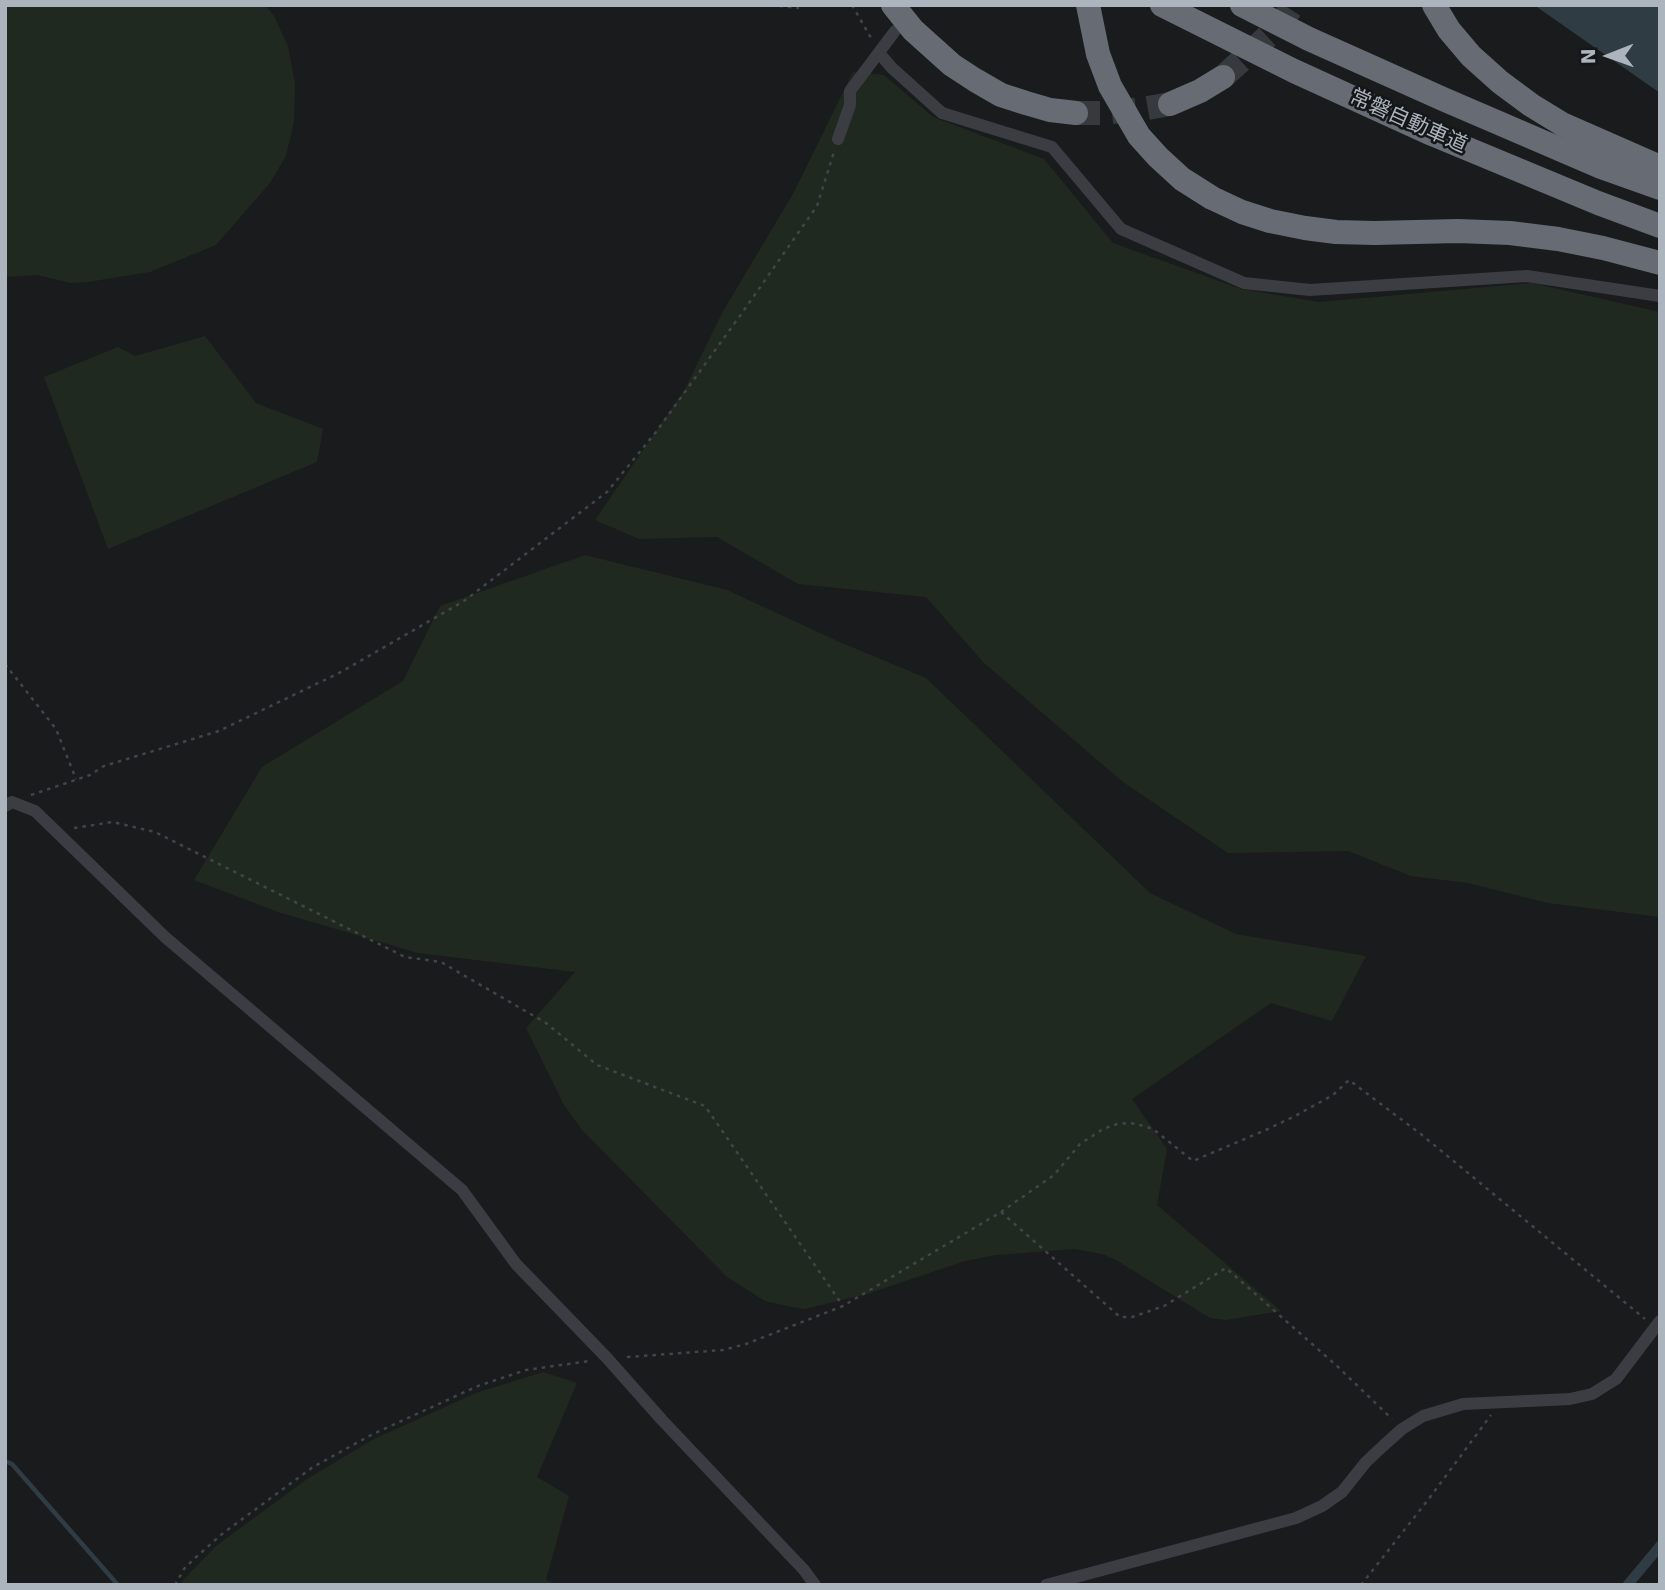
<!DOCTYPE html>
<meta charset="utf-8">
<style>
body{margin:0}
#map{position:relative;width:1665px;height:1590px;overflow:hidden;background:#1a1b1d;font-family:"DejaVu Sans",sans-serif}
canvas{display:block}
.frame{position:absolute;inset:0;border:7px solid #acb4bd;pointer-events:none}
.north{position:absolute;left:1574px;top:21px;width:70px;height:70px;-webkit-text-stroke:5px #151618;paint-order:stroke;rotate:269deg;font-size:19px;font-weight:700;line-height:28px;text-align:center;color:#acb4bd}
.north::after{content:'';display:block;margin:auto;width:24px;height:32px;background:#acb4bd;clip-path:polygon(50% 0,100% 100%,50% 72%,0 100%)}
</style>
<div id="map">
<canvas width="1665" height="1590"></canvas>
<div class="frame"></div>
<div class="north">N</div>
</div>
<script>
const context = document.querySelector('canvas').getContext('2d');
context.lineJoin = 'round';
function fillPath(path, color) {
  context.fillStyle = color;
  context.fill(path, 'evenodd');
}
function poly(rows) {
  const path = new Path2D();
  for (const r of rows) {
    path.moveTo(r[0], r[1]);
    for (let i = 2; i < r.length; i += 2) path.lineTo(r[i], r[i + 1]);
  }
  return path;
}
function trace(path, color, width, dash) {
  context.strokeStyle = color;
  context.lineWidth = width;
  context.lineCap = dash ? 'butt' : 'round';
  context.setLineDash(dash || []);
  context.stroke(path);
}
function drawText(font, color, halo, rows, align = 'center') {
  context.font = font + ' "DejaVu Sans","Noto Sans JP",sans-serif';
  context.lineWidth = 5;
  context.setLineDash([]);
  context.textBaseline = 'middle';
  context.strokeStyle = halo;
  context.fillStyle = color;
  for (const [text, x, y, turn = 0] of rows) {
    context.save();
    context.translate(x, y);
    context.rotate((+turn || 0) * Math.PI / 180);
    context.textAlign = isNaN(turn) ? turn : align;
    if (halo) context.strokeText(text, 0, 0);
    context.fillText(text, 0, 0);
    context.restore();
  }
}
const green = poly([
 [5,5,265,5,274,16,288,46,295,84,294,122,286,156,270,183,216,245,150,272,88,282,70,283,38,275,5,277],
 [853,72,884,75,933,117,1044,159,1113,243,1241,289,1319,302,1532,283,1660,312,1660,917,1548,903,1468,883,1411,876,1348,851,1228,853,1123,782,983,662,926,597,798,584,717,537,639,539,595,520,685,389,722,313,794,192],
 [205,336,256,403,323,429,317,462,108,549,44,377,118,347,135,356],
 [585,555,727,590,835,640,926,678,1150,893,1236,934,1366,956,1332,1021,1271,1003,1132,1099,1167,1149,1157,1205,1281,1311,1226,1320,1210,1318,1116,1260,1102,1254,1075,1249,996,1255,965,1261,867,1294,805,1309,792,1307,765,1301,727,1277,583,1131,564,1105,526,1028,575,972,418,953,278,912,194,880,262,767,403,681,440,606],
 [543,1372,577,1383,537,1477,569,1496,546,1580,556,1585,180,1585,183,1580,216,1546,307,1479,374,1439,476,1393]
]);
const water = poly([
 [1534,5,1660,5,1660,93],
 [1660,1538,1660,1554,1634,1585,1621,1585]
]);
const stream = poly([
 [5,1461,12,1464,118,1585]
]);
const motorwayTunnel = poly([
 [1223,77,1280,25,1293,5],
 [1076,113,1102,113,1142,109,1170,104]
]);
const path = poly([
 [771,5,799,8],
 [852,5,871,38],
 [5,664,56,729,76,779],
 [31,795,90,775,104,766,219,731,341,672,464,601,607,492,656,432,742,313,817,206,834,152],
 [74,828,113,822,155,832,405,957,441,962,546,1023,597,1065,705,1106,843,1306],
 [1001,1212,1120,1317,1132,1317,1164,1306,1226,1268,1337,1366,1392,1419],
 [627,1357,723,1350,746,1344,843,1306,1001,1212,1054,1175,1080,1144,1103,1129,1117,1124,1128,1123,1137,1124,1153,1129,1193,1161,1268,1129,1295,1116,1333,1095,1349,1080,1422,1135,1645,1319],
 [175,1585,184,1569,194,1559,222,1534,313,1467,373,1434,478,1386,526,1370,589,1361],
 [1361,1585,1428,1500,1491,1415]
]);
const minor = poly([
 [879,53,892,68,942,113,1052,147,1121,229,1244,283,1310,290,1527,276,1660,296],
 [838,139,850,105,850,91,895,31],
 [5,806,12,802,35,811,165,937,462,1190,516,1264,607,1358,662,1420,804,1570,815,1585],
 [1046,1585,1296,1518,1322,1506,1342,1492,1366,1462,1383,1446,1402,1429,1423,1416,1463,1404,1570,1399,1592,1394,1616,1379,1660,1321]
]);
const motorway = poly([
 [893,5,913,30,952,65,975,80,1001,95,1026,103,1050,110,1076,113],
 [1088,5,1098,54,1110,86,1139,136,1158,157,1182,179,1212,198,1242,212,1270,221,1305,228,1336,232,1375,233,1458,231,1510,233,1558,239,1603,248,1660,263],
 [1162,5,1294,71,1432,134,1598,203,1660,226],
 [1242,5,1309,39,1443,99,1601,167,1660,188],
 [1434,5,1449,30,1471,56,1500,82,1531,105,1562,124,1660,167],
 [1170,104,1200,91,1223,77]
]);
const streetNames = [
 ["常磐自動車道",1408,122,24]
];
fillPath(green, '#202920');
fillPath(water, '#2f3c43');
trace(stream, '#2f3c43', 4.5);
trace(motorwayTunnel, '#373a3d', 24, [24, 12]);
trace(path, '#414449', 2.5, [3.5, 5]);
trace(minor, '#3b3d42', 12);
trace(motorway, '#676c74', 24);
drawText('21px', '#acb4bd', '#151618', streetNames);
</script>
